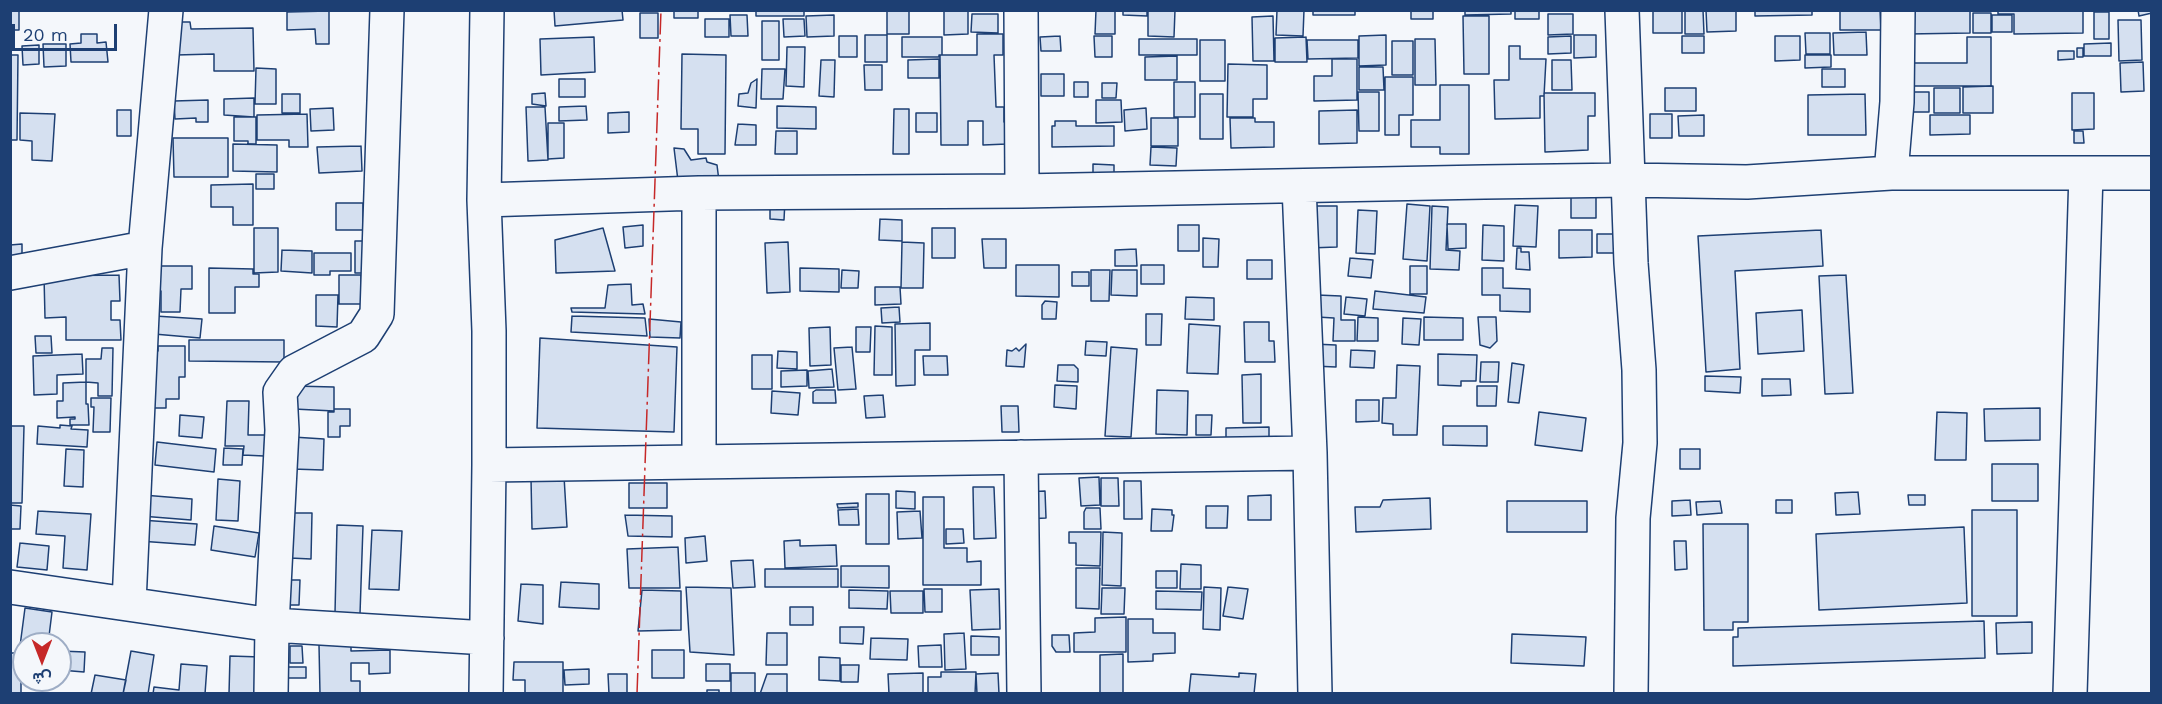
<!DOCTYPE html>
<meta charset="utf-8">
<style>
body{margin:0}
#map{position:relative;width:2162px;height:704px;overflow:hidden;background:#f4f7fb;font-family:"Work Sans",Vazirmatn,sans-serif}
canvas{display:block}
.frame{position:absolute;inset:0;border:12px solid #1d3f73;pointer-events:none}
.north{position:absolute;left:12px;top:632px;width:60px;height:60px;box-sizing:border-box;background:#f4f7fb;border:2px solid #9eadc5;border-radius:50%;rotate:180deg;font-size:16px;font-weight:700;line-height:24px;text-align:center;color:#1d3f73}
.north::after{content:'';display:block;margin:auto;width:21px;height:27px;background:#c62828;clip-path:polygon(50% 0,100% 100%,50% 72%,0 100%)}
.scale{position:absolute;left:12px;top:24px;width:105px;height:27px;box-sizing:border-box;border:3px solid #1d3f73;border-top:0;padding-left:8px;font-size:18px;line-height:21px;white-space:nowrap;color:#1d3f73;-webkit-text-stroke:4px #f4f7fb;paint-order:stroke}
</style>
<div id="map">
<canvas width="2162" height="704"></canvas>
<div class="frame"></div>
<div class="north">ش</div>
<div class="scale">20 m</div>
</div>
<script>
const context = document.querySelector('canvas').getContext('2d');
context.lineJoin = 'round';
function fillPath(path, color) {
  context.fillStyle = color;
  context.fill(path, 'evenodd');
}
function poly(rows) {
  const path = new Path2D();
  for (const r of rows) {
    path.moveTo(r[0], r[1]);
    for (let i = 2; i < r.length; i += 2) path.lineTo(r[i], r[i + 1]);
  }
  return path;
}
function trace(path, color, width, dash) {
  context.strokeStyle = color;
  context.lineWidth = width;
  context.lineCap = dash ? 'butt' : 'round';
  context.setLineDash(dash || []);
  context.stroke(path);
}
const building = poly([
 [10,10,19,10,19,30,10,30,10,10],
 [554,10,622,10,623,20,555,26,554,10],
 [674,10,698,10,698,18,674,18,674,10],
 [756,10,804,10,804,16,756,16,756,10],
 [887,10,909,10,909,34,887,34,887,10],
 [944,10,968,10,968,34,944,35,944,10],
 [1096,10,1115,10,1115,34,1095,34,1096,10],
 [1123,10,1147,10,1147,16,1123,15,1123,10],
 [1148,10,1175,10,1174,37,1148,36,1148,10],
 [1277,10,1304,10,1303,36,1276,35,1277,10],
 [1313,10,1355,10,1355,15,1313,15,1313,10],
 [1411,10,1433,10,1433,19,1411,19,1411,10],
 [1465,10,1511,10,1511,14,1465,15,1465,10],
 [1515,10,1539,10,1539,19,1515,19,1515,10],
 [1653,10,1682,10,1682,33,1653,33,1653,10],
 [1685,10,1703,10,1704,34,1685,34,1685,10],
 [1706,10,1736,10,1736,31,1707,32,1706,10],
 [1755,10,1812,10,1812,15,1755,16,1755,10],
 [1840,10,1880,10,1881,30,1840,30,1840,10],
 [1907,10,1970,10,1970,33,1908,34,1907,10],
 [1998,10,2083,10,2083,33,2014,34,2014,14,1998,14,1998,10],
 [2138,10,2152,10,2152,13,2139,16,2138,10],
 [329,11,329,44,316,44,315,29,287,30,287,12,329,11],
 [2094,12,2109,12,2109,39,2094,39,2094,12],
 [640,13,658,13,658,38,640,38,640,13],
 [1973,13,1991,13,1991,33,1973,33,1973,13],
 [972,14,998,14,998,33,971,32,972,14],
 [1548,14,1573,14,1573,34,1548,35,1548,14],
 [730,15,747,15,748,36,731,36,730,15],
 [834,15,834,36,807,37,806,16,834,15],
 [1992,15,2012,15,2012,32,1992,32,1992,15],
 [1273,16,1274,61,1253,61,1252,17,1273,16],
 [1463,16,1489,16,1489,74,1464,74,1463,16],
 [705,19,729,19,729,37,705,37,705,19],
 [783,19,804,19,805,36,784,37,783,19],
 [2118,20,2141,20,2142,60,2119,61,2118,20],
 [762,21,779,21,779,60,762,60,762,21],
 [175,22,190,22,191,29,253,28,254,71,214,71,214,54,176,55,175,22],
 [1866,32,1867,55,1834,55,1833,33,1866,32],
 [1805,33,1830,33,1830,54,1806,54,1805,33],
 [81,34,97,34,97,43,106,42,108,62,71,62,70,44,81,43,81,34],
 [977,34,1003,34,1003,55,994,55,996,107,1004,107,1004,122,1007,122,1007,144,983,145,983,121,968,121,968,145,941,145,940,55,977,55,977,34],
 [865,35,887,35,887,62,865,62,865,35],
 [1386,35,1386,65,1359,66,1359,36,1386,35],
 [1574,35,1596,35,1596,57,1574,58,1574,35],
 [839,36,857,36,857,57,839,57,839,36],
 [1060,36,1061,51,1041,51,1040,37,1060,36],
 [1094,36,1112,36,1112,57,1095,57,1094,36],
 [1571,36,1571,53,1548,54,1548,37,1571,36],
 [1682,36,1704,36,1704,53,1682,53,1682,36],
 [1775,36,1800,36,1800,60,1775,61,1775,36],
 [594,37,595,72,541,75,540,39,594,37],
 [902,37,942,37,942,55,939,55,939,57,902,57,902,37],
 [1306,37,1307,62,1275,62,1275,38,1306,37],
 [1967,37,1991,37,1991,86,1905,86,1905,63,1967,63,1967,37],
 [1139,39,1197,39,1197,55,1139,55,1139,39],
 [1415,39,1435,39,1436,85,1415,85,1415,39],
 [1200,40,1225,40,1225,81,1200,81,1200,40],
 [1307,40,1358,40,1358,58,1308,59,1307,40],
 [1392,41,1413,41,1413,75,1392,75,1392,41],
 [2111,43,2111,56,2084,56,2084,44,2111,43],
 [43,44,66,44,66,66,44,67,43,44],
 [39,45,39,64,23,65,22,46,39,45],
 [1509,46,1520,46,1520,59,1546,59,1544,96,1540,96,1540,118,1495,119,1494,80,1509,80,1509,46],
 [787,47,805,47,804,87,786,86,787,47],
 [2077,48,2083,48,2083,57,2077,57,2077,48],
 [2058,51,2074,51,2074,59,2058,60,2058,51],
 [682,54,726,55,725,154,698,154,698,129,681,129,682,54],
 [10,55,18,55,17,140,10,140,10,55],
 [1805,55,1831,55,1831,67,1805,68,1805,55],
 [1177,56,1177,80,1145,80,1145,57,1177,56],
 [939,59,939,78,908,78,908,60,939,59],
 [1332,59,1357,59,1357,100,1314,101,1314,76,1332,76,1332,59],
 [821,60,835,60,834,97,819,96,821,60],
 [1552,60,1571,60,1572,90,1552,90,1552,60],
 [2143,62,2144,91,2121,92,2120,63,2143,62],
 [1228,64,1267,65,1267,99,1253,99,1253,117,1227,117,1228,64],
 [864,65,882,65,882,90,865,90,864,65],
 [1359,67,1383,67,1384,90,1359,90,1359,67],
 [256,68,276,69,276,104,255,104,256,68],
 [762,69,785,69,783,99,761,99,762,69],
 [1822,69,1845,69,1845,87,1822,87,1822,69],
 [1041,74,1064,74,1064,96,1041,96,1041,74],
 [1385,77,1413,77,1413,115,1399,115,1399,135,1385,135,1385,77],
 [559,79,585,79,585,97,559,97,559,79],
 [757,79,756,108,738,106,739,94,748,93,751,83,757,79],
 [1074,82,1088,82,1088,97,1074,97,1074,82],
 [1174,82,1195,82,1195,117,1174,117,1174,82],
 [1102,83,1117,83,1116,98,1102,98,1102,83],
 [1440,85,1469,85,1469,154,1440,154,1440,147,1411,147,1411,120,1440,120,1440,85],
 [1993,86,1993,113,1963,113,1963,87,1993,86],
 [1665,88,1696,88,1696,111,1665,111,1665,88],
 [1934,88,1960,88,1960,113,1934,113,1934,88],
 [1358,92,1379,92,1379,131,1359,131,1358,92],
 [1908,92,1929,92,1929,112,1908,112,1908,92],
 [545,93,546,106,532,104,532,94,545,93],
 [1544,93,1595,93,1595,116,1588,116,1588,150,1545,152,1544,93],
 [2072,93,2094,93,2094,129,2072,130,2072,93],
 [282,94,300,94,300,113,282,113,282,94],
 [1200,94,1223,94,1223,139,1200,139,1200,94],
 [1865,94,1866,135,1808,135,1808,95,1865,94],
 [254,98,254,117,224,115,224,99,254,98],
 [208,100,208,122,196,122,196,118,175,119,174,101,208,100],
 [1096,100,1121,100,1122,122,1096,123,1096,100],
 [586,106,587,120,559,121,559,107,586,106],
 [777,106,816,107,816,129,777,128,777,106],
 [526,107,545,107,548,160,528,161,526,107],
 [333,108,334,130,311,131,310,109,333,108],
 [1146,108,1147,129,1125,131,1124,110,1146,108],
 [894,109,909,109,909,154,893,154,894,109],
 [117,110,131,110,131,136,117,136,117,110],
 [1357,110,1357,143,1319,144,1319,111,1357,110],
 [629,112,629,132,608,133,608,113,629,112],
 [20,113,55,114,52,161,32,160,32,141,20,140,20,113],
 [916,113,937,113,937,132,916,132,916,113],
 [307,114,308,147,289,147,289,140,257,140,257,115,307,114],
 [1650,114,1672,114,1672,138,1650,138,1650,114],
 [1704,115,1704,136,1679,136,1678,116,1704,115],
 [1930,115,1970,115,1970,134,1930,135,1930,115],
 [234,117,256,117,256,144,248,144,248,141,234,141,234,117],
 [1151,118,1178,118,1178,146,1151,146,1151,118],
 [1230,118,1255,118,1255,122,1274,122,1274,147,1231,148,1230,118],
 [1055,121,1076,121,1076,126,1114,126,1114,146,1052,147,1052,126,1055,126,1055,121],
 [548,123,564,123,564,158,548,159,548,123],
 [738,124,756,125,756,145,735,145,738,124],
 [776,131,797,131,797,154,775,154,776,131],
 [2074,131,2083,131,2084,143,2074,143,2074,131],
 [173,138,228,138,228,177,174,177,173,138],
 [233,144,277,145,277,172,233,171,233,144],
 [361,146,362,171,319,173,317,147,361,146],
 [1151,147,1177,148,1176,166,1150,165,1151,147],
 [674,148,684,149,691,160,706,158,707,162,717,165,719,181,678,181,674,148],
 [1093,164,1114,165,1114,178,1093,178,1093,164],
 [256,174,274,174,274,189,256,189,256,174],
 [253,184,253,225,233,225,233,207,211,207,211,185,253,184],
 [1596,195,1596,218,1571,218,1571,196,1596,195],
 [770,200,785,200,784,220,770,219,770,200],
 [336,203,363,203,363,230,336,230,336,203],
 [1407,204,1430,206,1427,261,1403,259,1407,204],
 [1515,205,1538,206,1536,247,1513,246,1515,205],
 [1309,206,1337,206,1337,247,1309,248,1309,206],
 [1432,206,1448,207,1446,250,1460,251,1459,270,1430,269,1432,206],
 [1358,210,1377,211,1375,254,1356,253,1358,210],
 [880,219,902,220,902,241,879,240,880,219],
 [1447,224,1466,224,1466,248,1448,249,1447,224],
 [643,225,643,246,625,248,623,227,643,225],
 [1178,225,1199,225,1199,251,1178,251,1178,225],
 [1483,225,1504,226,1504,261,1482,260,1483,225],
 [254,228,278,228,278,272,254,273,254,228],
 [603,228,615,271,556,273,555,240,603,228],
 [932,228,955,228,955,258,932,258,932,228],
 [1559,230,1592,230,1592,257,1559,258,1559,230],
 [1821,230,1823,266,1735,271,1740,369,1706,372,1698,236,1821,230],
 [1597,234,1614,234,1615,253,1597,253,1597,234],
 [1203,238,1219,239,1218,267,1203,267,1203,238],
 [982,239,1006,239,1006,268,984,268,982,239],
 [355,241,372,241,372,273,355,273,355,241],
 [788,242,790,292,767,293,765,243,788,242],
 [902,242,924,243,923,288,901,288,902,242],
 [22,244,22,257,10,257,10,245,22,244],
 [1517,248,1521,248,1521,252,1529,252,1530,270,1516,269,1517,248],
 [1136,249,1137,266,1115,266,1115,250,1136,249],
 [282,250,312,251,312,273,281,271,282,250],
 [314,253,351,253,351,271,330,271,330,275,314,275,314,253],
 [1350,258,1373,260,1371,278,1348,276,1350,258],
 [1247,260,1272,260,1272,279,1247,279,1247,260],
 [1016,265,1059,265,1059,297,1016,296,1016,265],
 [1141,265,1164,265,1164,284,1141,284,1141,265],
 [157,266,192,266,192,289,181,289,180,312,161,312,161,291,156,291,157,266],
 [1410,266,1427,266,1427,294,1410,294,1410,266],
 [209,268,253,269,253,274,259,274,259,287,235,287,235,313,209,313,209,268],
 [800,268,839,269,839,292,800,291,800,268],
 [1482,268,1503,268,1503,288,1530,289,1530,312,1500,311,1500,295,1482,295,1482,268],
 [842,270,859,271,858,288,841,288,842,270],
 [1091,270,1110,270,1109,301,1091,301,1091,270],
 [1112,270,1137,270,1137,296,1111,295,1112,270],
 [1072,272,1089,272,1089,286,1072,286,1072,272],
 [119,275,120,301,111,301,111,320,120,320,121,340,66,340,66,317,45,318,44,276,119,275],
 [339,275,361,275,361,304,339,304,339,275],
 [1846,275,1853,393,1825,394,1819,276,1846,275],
 [631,284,632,305,643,304,645,314,572,312,571,308,605,308,608,285,631,284],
 [875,287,900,287,901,304,875,305,875,287],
 [1375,291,1426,297,1424,313,1373,309,1375,291],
 [316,295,338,295,337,327,316,326,316,295],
 [1317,295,1341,296,1341,320,1355,320,1355,341,1333,341,1334,318,1317,317,1317,295],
 [1186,297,1214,298,1214,320,1185,319,1186,297],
 [1346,297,1367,299,1365,316,1344,314,1346,297],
 [1045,301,1057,302,1056,319,1042,319,1042,305,1045,301],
 [899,307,900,322,882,323,881,308,899,307],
 [1802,310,1804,351,1758,354,1756,313,1802,310],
 [1146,314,1162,314,1161,345,1146,345,1146,314],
 [155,316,202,319,200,338,154,334,155,316],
 [572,316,645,318,647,336,571,332,572,316],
 [1358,317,1378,318,1378,341,1357,341,1358,317],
 [1424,317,1463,318,1463,340,1424,340,1424,317],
 [1478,317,1496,317,1497,341,1490,348,1480,345,1478,317],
 [1403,318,1421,319,1419,345,1402,344,1403,318],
 [649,319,681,322,680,338,650,337,649,319],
 [1244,322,1269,322,1269,341,1274,341,1275,362,1245,362,1244,322],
 [930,323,930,350,915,350,915,385,896,386,895,324,930,323],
 [1189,324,1220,326,1218,374,1187,373,1189,324],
 [875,326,892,327,892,375,874,375,875,326],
 [830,327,831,365,810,366,809,328,830,327],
 [856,327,871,327,870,352,856,352,856,327],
 [35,336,51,336,52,353,36,353,35,336],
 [540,338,677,347,674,432,537,428,540,338],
 [189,340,284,340,284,362,189,361,189,340],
 [1086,341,1107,342,1106,356,1085,355,1086,341],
 [1026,344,1024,367,1006,366,1007,350,1012,351,1016,348,1019,351,1026,344],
 [1313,344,1336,345,1336,367,1313,366,1313,344],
 [158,346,185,346,185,377,179,377,179,399,166,399,166,408,145,408,145,351,158,351,158,346],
 [852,347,856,389,838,390,834,348,852,347],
 [1111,347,1137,349,1131,437,1105,436,1111,347],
 [102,348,113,348,112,396,98,396,98,383,86,382,86,359,101,359,102,348],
 [1351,350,1375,351,1374,368,1350,367,1351,350],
 [778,351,797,352,797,369,777,368,778,351],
 [82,354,83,374,57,375,57,394,34,395,33,356,82,354],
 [1438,354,1477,355,1476,381,1461,381,1461,386,1438,385,1438,354],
 [752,355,772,355,772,389,752,389,752,355],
 [923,356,947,356,948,375,924,375,923,356],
 [1481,362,1499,362,1498,382,1480,382,1481,362],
 [1512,363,1524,365,1519,403,1508,402,1512,363],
 [1058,365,1074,365,1078,369,1078,382,1057,381,1058,365],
 [1397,365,1420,366,1417,435,1393,435,1393,424,1382,423,1383,398,1396,398,1397,365],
 [832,369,834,387,809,388,808,371,832,369],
 [807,370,807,386,781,387,781,371,807,370],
 [1261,374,1261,423,1243,423,1242,375,1261,374],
 [1705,376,1741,377,1740,393,1705,391,1705,376],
 [1762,379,1790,379,1791,395,1762,396,1762,379],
 [86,382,86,404,88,404,89,425,70,425,70,419,75,419,75,417,57,418,57,401,63,401,63,383,86,382],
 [1055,385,1077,386,1076,409,1054,407,1055,385],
 [294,386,334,387,334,411,294,409,294,386],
 [1477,386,1497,386,1496,406,1477,406,1477,386],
 [816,390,835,390,836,403,813,403,813,392,816,390],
 [1157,390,1188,391,1187,435,1156,434,1157,390],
 [772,391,800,393,798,415,771,413,772,391],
 [883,395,885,417,866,418,864,396,883,395],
 [91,398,111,398,110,432,93,432,94,407,91,407,91,398],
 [1356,400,1379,400,1379,421,1356,422,1356,400],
 [227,401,249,401,248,435,265,435,264,456,243,455,244,446,225,446,227,401],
 [1001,406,1018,406,1019,432,1002,432,1001,406],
 [2040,408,2040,440,1985,441,1984,409,2040,408],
 [334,409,350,409,350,426,340,426,340,437,328,437,328,412,334,412,334,409],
 [1539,412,1586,418,1582,451,1535,445,1539,412],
 [1937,412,1967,413,1966,460,1935,460,1937,412],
 [180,415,204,417,202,438,179,436,180,415],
 [1196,415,1212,415,1211,435,1196,435,1196,415],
 [60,425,72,426,71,429,88,430,87,447,37,444,38,426,60,428,60,425],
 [10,426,24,426,22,503,10,503,10,426],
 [1443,426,1487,426,1487,446,1443,445,1443,426],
 [1269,427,1269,440,1226,441,1226,428,1269,427],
 [293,437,324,439,323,470,292,469,293,437],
 [157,442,216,449,214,472,155,465,157,442],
 [224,448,243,449,242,465,223,465,224,448],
 [66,449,84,450,83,487,64,486,66,449],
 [1680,449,1700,449,1700,469,1680,469,1680,449],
 [1992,464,2038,464,2038,501,1992,501,1992,464],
 [564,476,567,527,532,529,531,478,564,476],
 [1099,477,1100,505,1081,506,1079,478,1099,477],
 [1101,478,1118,478,1119,506,1101,506,1101,478],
 [218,479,240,481,238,521,216,520,218,479],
 [1124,481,1141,481,1142,519,1124,519,1124,481],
 [629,483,667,483,667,508,629,508,629,483],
 [973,487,994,487,996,538,974,539,973,487],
 [896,491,915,492,915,509,896,508,896,491],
 [1045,491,1046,518,1027,519,1025,492,1045,491],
 [1858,492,1860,514,1836,515,1835,493,1858,492],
 [866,494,889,494,889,544,866,544,866,494],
 [143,495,192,499,191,520,141,516,143,495],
 [1271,495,1271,520,1248,520,1248,496,1271,495],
 [1908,495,1925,495,1925,505,1909,505,1908,495],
 [923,497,944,497,944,548,967,548,967,562,981,561,981,585,923,585,923,497],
 [1430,498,1431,529,1356,532,1355,507,1380,507,1383,500,1430,498],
 [1690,500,1691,515,1672,516,1672,501,1690,500],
 [1776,500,1792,500,1792,513,1776,513,1776,500],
 [1507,501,1587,501,1587,532,1507,532,1507,501],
 [1720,501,1722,513,1697,515,1696,502,1720,501],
 [858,503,858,507,838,508,837,504,858,503],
 [10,505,21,506,20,529,10,529,10,505],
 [1206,506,1228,506,1227,528,1206,528,1206,506],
 [1086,508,1100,508,1101,529,1084,529,1084,512,1086,508],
 [858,509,859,525,839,525,838,510,858,509],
 [1152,509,1172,510,1172,515,1174,515,1172,531,1151,531,1152,509],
 [1972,510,2017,510,2017,616,1972,616,1972,510],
 [38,511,91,514,87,570,63,568,65,536,36,534,38,511],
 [920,511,922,538,898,539,897,512,920,511],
 [291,513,312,513,311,559,290,558,291,513],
 [625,515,672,516,672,537,628,536,625,515],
 [141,520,197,524,195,545,139,541,141,520],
 [1703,524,1748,524,1748,622,1733,622,1733,630,1704,630,1703,524],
 [337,525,363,526,360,614,335,613,337,525],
 [214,526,259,533,255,557,211,550,214,526],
 [1964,527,1967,603,1819,610,1816,534,1964,527],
 [946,529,963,529,964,543,946,544,946,529],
 [372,530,402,531,399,590,369,589,372,530],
 [1069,532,1101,532,1100,566,1076,565,1076,543,1069,543,1069,532],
 [1103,532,1122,533,1121,586,1102,585,1103,532],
 [705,536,707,561,686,563,685,538,705,536],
 [800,540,800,546,836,545,837,566,785,568,784,541,800,540],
 [1674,541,1686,541,1687,569,1675,570,1674,541],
 [20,543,49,546,47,570,17,567,20,543],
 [678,547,680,588,629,588,627,549,678,547],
 [753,560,755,587,733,588,731,561,753,560],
 [1181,564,1201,565,1201,589,1180,589,1181,564],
 [841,566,889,566,889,588,841,587,841,566],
 [1076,568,1100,568,1099,609,1076,608,1076,568],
 [765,569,838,569,838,587,765,587,765,569],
 [1156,571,1177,571,1177,588,1156,588,1156,571],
 [282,580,300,580,299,605,281,605,282,580],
 [561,582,599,584,599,609,559,607,561,582],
 [521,584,543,585,543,624,518,621,521,584],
 [686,587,731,588,734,655,690,652,686,587],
 [1204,587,1221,588,1220,630,1203,629,1204,587],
 [1228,587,1248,589,1243,619,1223,616,1228,587],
 [1102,588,1125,588,1124,614,1101,614,1102,588],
 [924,589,942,589,942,612,925,612,924,589],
 [999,589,1000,629,972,630,970,590,999,589],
 [642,590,681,591,681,630,638,631,642,590],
 [849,590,888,591,887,609,849,608,849,590],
 [890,591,923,591,923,613,891,613,890,591],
 [1156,591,1202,592,1201,610,1156,609,1156,591],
 [790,607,813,607,813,625,790,625,790,607],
 [25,608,52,612,48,644,24,644,24,646,20,646,25,608],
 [1126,617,1126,652,1074,652,1074,633,1095,632,1095,618,1126,617],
 [1128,619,1153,619,1153,633,1175,633,1175,653,1153,654,1153,661,1128,662,1128,619],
 [1984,621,1985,658,1733,666,1733,637,1738,637,1738,628,1984,621],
 [2032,622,2032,653,1997,654,1996,623,2032,622],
 [840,627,864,627,863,644,840,643,840,627],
 [767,633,787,633,787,665,766,665,767,633],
 [964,633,966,669,945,670,944,634,964,633],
 [1512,634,1586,637,1584,666,1511,663,1512,634],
 [1052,635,1069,635,1070,652,1056,652,1052,646,1052,635],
 [971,636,999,637,999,655,971,655,971,636],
 [871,638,908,639,907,660,870,659,871,638],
 [319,645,351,645,351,651,390,650,390,673,369,674,369,663,351,663,351,681,360,681,360,694,320,694,319,645],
 [941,645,942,667,919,667,918,646,941,645],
 [290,646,302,646,303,663,290,663,290,646],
 [652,650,684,650,684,678,652,678,652,650],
 [60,651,85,652,84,672,60,670,60,651],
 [131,651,154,655,148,694,123,694,131,651],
 [10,653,21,653,21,694,10,694,10,653],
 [1123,654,1123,694,1100,694,1100,655,1123,654],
 [230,656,261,657,257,694,229,694,230,656],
 [819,657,840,658,840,681,819,680,819,657],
 [514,662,563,662,563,694,525,694,525,680,513,680,514,662],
 [181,664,207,666,205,694,153,694,154,687,179,690,181,664],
 [706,664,730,664,730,681,706,681,706,664],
 [841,665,859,665,858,682,841,682,841,665],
 [287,667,306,667,306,678,287,678,287,667],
 [589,669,589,684,565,685,564,670,589,669],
 [941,672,976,672,975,694,928,694,928,677,941,677,941,672],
 [731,673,755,673,755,694,731,694,731,673],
 [923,673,923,694,889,694,888,674,923,673],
 [998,673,999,694,977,694,976,674,998,673],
 [1239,673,1256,674,1254,694,1189,693,1191,674,1239,677,1239,673],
 [608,674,627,674,627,694,609,694,608,674],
 [767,674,787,674,787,694,760,694,767,674],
 [95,675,126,680,123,694,91,694,95,675],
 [707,690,719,690,719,694,707,694,707,690]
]);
const minor = poly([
 [1622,10,1631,263,1639,370,1640,443,1633,518,1631,694],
 [1891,173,2152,173],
 [1299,186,1310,453,1315,694],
 [1022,191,1484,182,1628,180,1747,182,1891,173,1897,102,1898,10],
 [699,193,699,462],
 [484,200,699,193,1022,191,1021,10],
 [10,273,145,248],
 [1021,457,1024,694],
 [489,465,1310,453],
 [10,587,272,625,487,638],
 [129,603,145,248,166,10],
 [271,694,272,625,282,430,280,392,294,372,363,336,377,314,387,10],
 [486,694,489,465,489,331,484,200,487,10],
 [2070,694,2086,173]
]);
const power = poly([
 [637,694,661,10]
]);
fillPath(building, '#d5e0f0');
trace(building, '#1d3f73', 1.5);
trace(minor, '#1d3f73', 36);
trace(minor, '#f4f7fb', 33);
trace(power, '#c62828', 1.5, [21, 4.5, 3, 4.5]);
</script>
